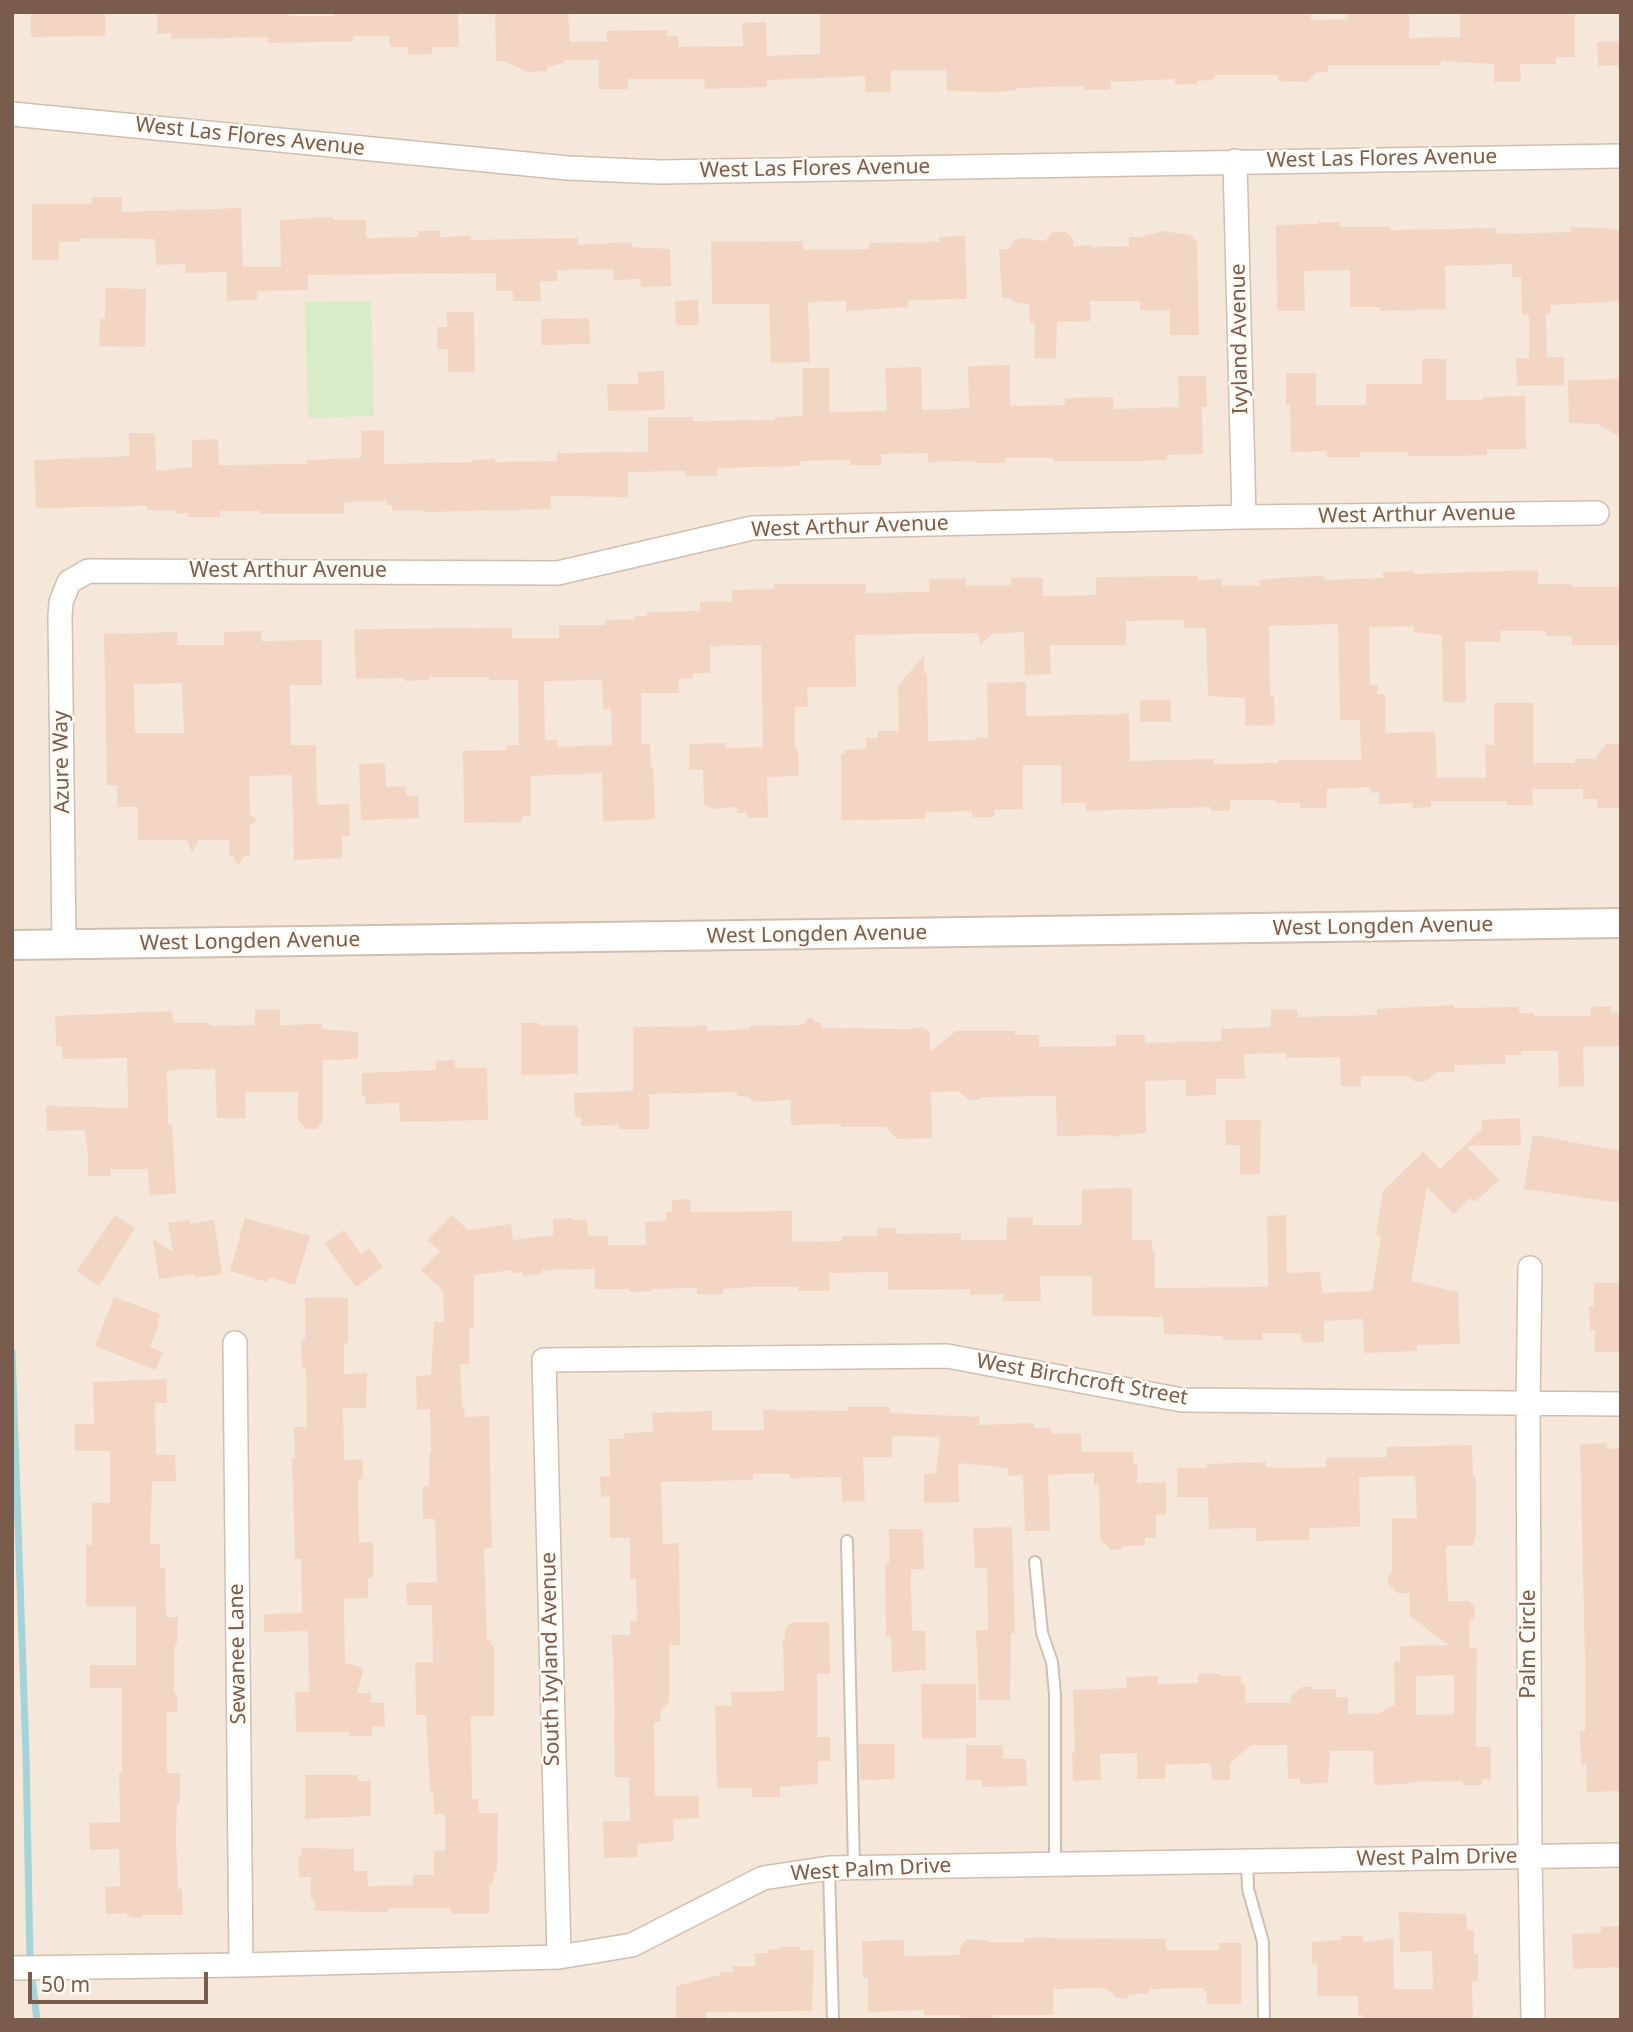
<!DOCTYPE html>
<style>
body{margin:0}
#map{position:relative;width:1633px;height:2032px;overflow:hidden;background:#fdf6ec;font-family:"Noto Sans",sans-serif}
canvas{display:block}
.frame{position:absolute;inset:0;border:14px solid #7a5c4d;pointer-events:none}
.scale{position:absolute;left:28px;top:1972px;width:180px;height:32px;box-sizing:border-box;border:4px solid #7a5c4d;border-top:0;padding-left:9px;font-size:21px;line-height:24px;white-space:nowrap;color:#7a5c4d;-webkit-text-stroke:5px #fffaf3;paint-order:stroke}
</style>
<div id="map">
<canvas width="1633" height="2032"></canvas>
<div class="frame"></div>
<div class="scale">50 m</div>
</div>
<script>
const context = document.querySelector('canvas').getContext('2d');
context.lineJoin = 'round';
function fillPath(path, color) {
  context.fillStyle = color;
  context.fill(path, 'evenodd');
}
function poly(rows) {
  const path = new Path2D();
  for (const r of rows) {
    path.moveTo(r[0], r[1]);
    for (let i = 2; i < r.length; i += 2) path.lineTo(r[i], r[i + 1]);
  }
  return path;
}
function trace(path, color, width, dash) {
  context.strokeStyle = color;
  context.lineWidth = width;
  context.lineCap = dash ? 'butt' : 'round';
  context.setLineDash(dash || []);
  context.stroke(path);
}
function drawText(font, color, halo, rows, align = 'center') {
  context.font = font + ' "Noto Sans",sans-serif';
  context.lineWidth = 5;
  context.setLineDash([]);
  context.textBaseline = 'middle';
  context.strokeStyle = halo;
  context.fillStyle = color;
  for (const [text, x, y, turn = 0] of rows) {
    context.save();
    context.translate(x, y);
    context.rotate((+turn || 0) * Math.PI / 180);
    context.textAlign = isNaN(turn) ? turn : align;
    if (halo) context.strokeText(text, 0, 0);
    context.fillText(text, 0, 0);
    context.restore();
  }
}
const residential = poly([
 [12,12,1621,12,1621,2020,12,2020]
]);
const green = poly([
 [371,301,374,416,308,418,305,302]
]);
const stream = poly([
 [12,1352,26,1755,30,1962,37,2020]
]);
const building = poly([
 [31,12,105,12,105,36,31,37],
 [157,12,289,12,289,16,334,16,334,12,458,12,459,47,432,47,432,54,408,55,408,47,390,47,389,36,353,36,353,42,326,42,268,43,268,37,171,39,171,33,157,34],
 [495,12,568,12,570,42,607,42,607,31,667,30,667,36,678,36,678,47,743,46,742,23,766,22,767,56,820,54,820,12,1311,12,1311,20,1348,19,1347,12,1409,12,1409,38,1460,37,1460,12,1575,12,1575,57,1556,57,1556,64,1520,64,1521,82,1494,82,1494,64,1441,61,1441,65,1328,65,1328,72,1316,73,1307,82,1278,81,1278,75,1217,75,1211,80,1197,81,1197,84,1175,85,1175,79,1110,82,1111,89,1104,90,1083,90,1083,86,1017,88,1017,90,997,92,947,91,946,70,891,70,891,92,865,92,865,76,767,80,767,87,705,89,704,79,628,79,628,89,599,89,599,60,564,60,563,63,547,67,547,71,529,72,503,61,496,61],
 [1621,41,1621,65,1598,66,1597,42],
 [92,197,122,197,122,212,241,208,243,267,281,267,280,220,334,217,334,220,366,220,366,238,418,237,418,231,440,231,440,237,471,236,471,240,578,238,578,245,632,242,632,247,670,249,671,286,641,287,640,279,614,280,613,269,557,270,557,281,540,281,541,301,513,301,513,291,496,291,496,273,308,275,308,290,257,291,257,300,227,301,227,272,186,273,185,264,156,265,155,239,81,238,81,242,59,242,59,260,32,260,32,204,92,204],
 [1318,222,1340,222,1340,227,1390,227,1391,230,1496,228,1496,234,1571,232,1571,227,1606,228,1621,231,1621,301,1550,305,1551,314,1546,314,1547,357,1564,357,1564,385,1517,386,1516,358,1529,358,1529,315,1522,315,1521,277,1512,277,1512,264,1445,266,1446,309,1380,311,1380,307,1350,307,1350,270,1304,271,1305,311,1277,311,1276,225,1318,224],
 [1162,231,1190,235,1197,241,1199,335,1170,335,1170,310,1140,310,1140,301,1090,301,1091,321,1057,322,1056,358,1034,358,1035,323,1030,323,1029,304,1017,303,1010,298,1002,298,999,249,1009,249,1015,240,1022,238,1045,241,1053,232,1066,232,1074,241,1073,246,1091,245,1092,247,1129,246,1129,237,1141,237],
 [965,236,967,299,908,300,908,307,846,311,846,301,808,302,810,362,771,363,769,304,712,304,711,242,803,241,803,250,869,249,869,243,939,242,939,237],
 [105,288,146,289,145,347,99,346,100,319,105,319],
 [698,300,699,325,676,325,675,301],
 [447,312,474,312,475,372,448,372,448,349,437,349,437,327,447,327],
 [589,318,590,344,541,345,541,319],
 [1422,359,1446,359,1446,400,1483,400,1483,397,1525,396,1526,449,1487,449,1487,455,1454,456,1408,456,1408,452,1360,452,1360,457,1327,457,1327,451,1291,452,1290,405,1286,405,1286,373,1316,373,1316,405,1366,405,1366,384,1422,384],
 [1010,365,1010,406,1065,405,1065,398,1113,397,1113,409,1179,407,1178,376,1206,376,1207,407,1202,407,1203,454,1167,455,1167,460,1136,461,1053,461,1053,458,1006,458,1006,463,975,463,975,461,928,462,928,453,881,454,881,465,850,465,850,460,799,461,800,466,717,468,717,476,685,476,685,471,628,472,628,497,551,496,551,509,424,512,424,510,392,510,392,505,387,505,387,501,344,502,344,514,260,514,260,511,220,511,220,517,188,517,188,513,176,514,176,510,147,510,147,506,36,508,34,460,129,456,129,433,155,433,156,471,192,467,192,440,218,439,219,465,307,464,307,460,361,458,361,431,384,430,384,464,472,462,472,460,495,459,495,462,557,461,557,453,648,452,648,417,693,417,693,421,775,420,775,417,803,416,803,368,829,368,829,412,887,411,885,368,921,367,922,410,969,408,968,366],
 [664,371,665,410,608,411,607,384,638,384,638,372],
 [1621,379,1621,437,1597,424,1569,423,1568,380],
 [1538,570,1538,584,1572,584,1572,587,1621,587,1621,642,1618,642,1618,645,1572,645,1572,636,1546,636,1546,631,1500,631,1501,642,1465,642,1466,702,1443,702,1442,635,1414,632,1414,626,1369,627,1370,685,1378,685,1377,694,1385,694,1385,733,1435,732,1437,778,1486,778,1485,745,1494,745,1494,703,1533,703,1533,763,1575,763,1575,759,1595,759,1606,744,1621,744,1620,808,1597,808,1597,799,1583,799,1583,789,1532,789,1533,805,1507,805,1507,801,1431,801,1431,807,1413,808,1413,803,1379,804,1379,792,1371,793,1371,787,1327,789,1327,808,1300,808,1300,803,1276,803,1276,800,1230,800,1230,811,1211,811,1211,807,1086,811,1086,803,1061,803,1061,765,1023,765,1023,809,994,810,994,817,972,817,972,811,925,812,925,819,841,820,841,754,845,754,845,750,866,749,866,738,878,738,878,731,899,731,898,686,924,655,924,673,927,673,928,741,975,740,977,738,988,738,987,683,1026,682,1026,716,1129,714,1130,761,1214,759,1214,764,1278,763,1278,760,1361,760,1360,720,1340,720,1338,624,1269,626,1270,696,1274,696,1275,725,1245,726,1245,698,1208,696,1206,628,1184,628,1184,620,1126,621,1126,645,1050,645,1051,674,1025,675,1024,632,992,634,980,645,979,633,855,635,856,687,807,687,808,707,795,707,795,749,798,749,799,776,767,777,768,818,747,818,747,813,737,813,737,807,714,809,704,805,703,770,689,770,689,744,725,743,725,748,763,747,761,645,710,646,710,673,693,673,693,678,679,679,679,693,641,693,641,744,650,744,651,767,653,767,654,783,655,818,648,820,603,821,602,773,531,776,531,816,522,816,522,822,464,823,463,751,506,750,506,745,519,745,518,680,489,680,489,677,429,677,429,680,405,681,405,678,356,679,354,629,512,628,512,638,559,638,559,625,605,625,605,620,635,619,635,616,647,616,647,612,700,611,700,602,732,602,732,590,775,589,774,584,866,584,866,593,929,592,929,579,966,578,966,586,1011,585,1011,578,1043,578,1043,596,1096,595,1096,577,1198,576,1198,580,1222,579,1222,586,1260,586,1259,580,1292,577,1324,576,1324,580,1383,578,1383,572,1414,571,1415,574],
 [602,680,603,709,611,709,612,745,557,747,557,740,545,740,544,681],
 [261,631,261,641,322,640,322,685,290,685,291,745,316,745,317,805,349,804,350,836,342,836,342,858,294,860,292,775,249,776,250,814,258,820,250,825,250,856,245,856,238,866,233,856,229,856,229,840,199,840,192,852,187,840,138,840,138,807,117,807,117,785,107,785,104,634,177,632,177,645,224,645,224,632],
 [182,683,184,733,135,733,134,684],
 [1140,700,1171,700,1171,722,1140,722],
 [385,763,386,787,406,786,407,796,418,796,419,818,361,820,359,764],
 [1454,1005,1454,1008,1519,1007,1519,1013,1534,1013,1534,1016,1591,1016,1591,1007,1611,1006,1611,1013,1621,1012,1621,1046,1583,1046,1584,1086,1559,1087,1558,1051,1521,1051,1521,1055,1505,1055,1505,1064,1454,1065,1454,1072,1437,1072,1426,1081,1416,1082,1408,1076,1361,1076,1361,1086,1341,1086,1340,1057,1286,1058,1286,1053,1244,1054,1245,1079,1216,1079,1216,1095,1186,1096,1186,1080,1145,1081,1146,1133,1119,1135,1117,1137,1106,1135,1057,1136,1056,1096,982,1097,979,1100,969,1100,958,1091,931,1092,932,1138,897,1139,886,1127,841,1127,841,1124,791,1125,791,1100,753,1102,749,1097,737,1096,737,1092,649,1094,649,1129,619,1129,619,1125,581,1126,581,1117,575,1117,574,1093,633,1091,633,1027,707,1026,707,1031,750,1029,750,1026,802,1025,810,1017,816,1022,821,1023,821,1028,909,1029,921,1027,930,1032,930,1052,956,1031,1015,1031,1015,1035,1039,1035,1039,1047,1116,1046,1116,1035,1145,1035,1145,1043,1221,1041,1221,1029,1271,1027,1271,1010,1297,1010,1298,1017,1377,1015,1377,1009],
 [255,1010,280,1010,280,1025,322,1024,322,1029,358,1032,358,1059,323,1060,323,1120,317,1129,306,1129,298,1120,298,1092,245,1092,246,1118,217,1118,215,1069,167,1070,168,1124,172,1124,176,1194,149,1195,148,1169,110,1169,110,1176,88,1176,88,1153,84,1130,47,1131,46,1106,128,1108,127,1058,63,1059,62,1046,56,1046,55,1016,172,1011,173,1023,209,1023,209,1025,214,1026,255,1025],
 [521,1023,539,1023,539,1026,578,1026,578,1074,521,1075],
 [455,1060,455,1068,487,1068,488,1120,400,1122,399,1103,365,1104,365,1096,362,1096,362,1073,436,1070,436,1061],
 [1520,1118,1521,1145,1466,1146,1499,1180,1475,1202,1470,1198,1454,1214,1427,1187,1411,1281,1458,1292,1460,1344,1417,1345,1417,1351,1364,1353,1363,1319,1324,1321,1324,1342,1302,1342,1301,1333,1262,1333,1263,1340,1223,1340,1223,1336,1164,1334,1163,1317,1092,1316,1092,1276,1040,1276,1041,1301,1003,1301,1003,1294,970,1295,970,1289,888,1290,888,1272,829,1273,830,1291,798,1291,798,1287,754,1287,723,1289,723,1294,697,1294,697,1288,652,1289,652,1291,630,1292,630,1289,595,1289,595,1269,542,1270,542,1274,523,1276,522,1272,512,1273,512,1270,474,1275,474,1328,469,1328,469,1364,460,1364,462,1407,464,1407,465,1417,489,1416,492,1548,484,1548,487,1641,491,1640,491,1646,494,1646,494,1716,471,1716,472,1799,478,1799,479,1813,498,1813,497,1870,495,1870,492,1885,489,1885,489,1914,451,1914,451,1908,388,1908,388,1912,315,1911,315,1899,311,1899,311,1877,299,1877,298,1857,301,1857,302,1848,354,1849,354,1871,367,1871,368,1886,413,1885,413,1875,434,1875,434,1851,445,1851,445,1814,434,1814,433,1791,430,1791,426,1715,416,1715,415,1662,433,1662,432,1605,407,1605,406,1583,437,1582,435,1519,423,1519,423,1486,429,1486,429,1454,431,1454,430,1409,417,1410,416,1376,431,1375,434,1322,444,1322,443,1291,421,1270,440,1251,427,1240,452,1215,468,1230,511,1224,513,1240,553,1235,553,1219,573,1218,573,1220,587,1220,588,1236,608,1236,608,1245,646,1245,645,1222,666,1221,666,1212,672,1212,672,1200,690,1199,691,1212,792,1211,792,1242,842,1241,842,1236,877,1236,877,1228,896,1228,897,1234,961,1233,961,1240,1007,1240,1007,1218,1033,1218,1033,1225,1082,1225,1082,1189,1132,1188,1132,1240,1152,1240,1152,1251,1155,1251,1155,1288,1268,1287,1267,1216,1286,1215,1287,1273,1320,1272,1323,1293,1372,1291,1381,1236,1376,1235,1383,1191,1423,1152,1440,1169,1482,1129,1482,1120],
 [1225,1120,1261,1120,1260,1174,1240,1174,1240,1145,1226,1145],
 [1533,1135,1621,1151,1621,1203,1524,1189],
 [115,1215,135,1228,99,1286,77,1271],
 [245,1218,310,1236,295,1285,268,1277,267,1282,230,1271],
 [189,1220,190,1224,214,1220,222,1274,195,1278,194,1274,159,1279,153,1239,173,1252,168,1223],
 [344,1230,361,1254,369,1248,383,1267,356,1287,325,1244],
 [1594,1283,1621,1283,1621,1352,1595,1352,1595,1330,1590,1330,1589,1306,1594,1306],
 [114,1297,160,1314,157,1323,159,1324,150,1347,163,1352,156,1370,95,1346],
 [305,1298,348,1298,348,1342,344,1344,344,1374,367,1373,366,1408,343,1408,344,1460,363,1459,363,1479,358,1479,359,1542,373,1542,373,1578,368,1578,368,1598,344,1599,345,1663,364,1668,357,1693,371,1693,371,1703,384,1703,385,1726,372,1727,372,1736,349,1736,349,1732,296,1732,295,1692,309,1692,308,1631,264,1632,264,1614,302,1613,301,1559,295,1559,292,1458,295,1458,294,1427,307,1427,306,1367,302,1367,301,1340,305,1340],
 [167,1379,167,1403,155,1403,156,1455,175,1455,176,1481,152,1481,150,1544,160,1544,160,1568,165,1568,166,1617,178,1617,177,1643,174,1648,174,1694,177,1694,177,1712,167,1712,167,1773,180,1773,180,1803,177,1803,176,1838,178,1889,182,1889,183,1915,142,1915,141,1918,131,1918,125,1913,106,1914,105,1887,120,1886,119,1849,90,1850,89,1823,120,1822,119,1773,122,1773,122,1688,90,1688,90,1665,136,1665,136,1606,86,1606,86,1545,92,1545,92,1503,110,1503,110,1451,75,1451,75,1424,94,1424,93,1382],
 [848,1407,890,1407,890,1413,980,1417,979,1425,1034,1423,1034,1428,1051,1428,1051,1434,1081,1434,1082,1452,1133,1452,1133,1464,1137,1464,1137,1483,1166,1482,1166,1515,1156,1515,1156,1538,1145,1538,1145,1546,1123,1546,1120,1549,1111,1550,1100,1539,1099,1485,1094,1485,1094,1473,1048,1475,1050,1531,1025,1531,1023,1475,1008,1476,1008,1468,958,1463,959,1502,924,1503,924,1474,936,1473,940,1437,892,1436,892,1457,863,1457,865,1501,842,1502,841,1477,790,1478,790,1474,753,1474,753,1480,661,1482,663,1544,679,1543,680,1645,669,1645,669,1702,660,1712,661,1721,654,1722,655,1796,699,1796,699,1818,673,1819,674,1841,637,1844,637,1857,604,1858,603,1821,630,1821,629,1777,615,1777,614,1720,615,1720,612,1635,630,1635,630,1621,637,1621,636,1579,630,1579,630,1538,610,1538,610,1496,601,1497,600,1477,610,1476,609,1439,624,1439,624,1433,653,1432,652,1413,712,1411,712,1430,764,1430,763,1410,848,1411],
 [1607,1443,1607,1449,1621,1448,1621,1791,1587,1792,1586,1764,1581,1765,1580,1731,1585,1731,1585,1661,1580,1444],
 [1472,1445,1473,1477,1476,1477,1476,1535,1473,1546,1446,1546,1448,1601,1469,1601,1475,1607,1475,1617,1469,1622,1469,1648,1477,1648,1476,1747,1491,1747,1491,1779,1482,1779,1482,1785,1463,1785,1463,1781,1407,1782,1407,1784,1374,1785,1373,1751,1330,1751,1328,1783,1300,1784,1300,1779,1288,1779,1287,1745,1251,1745,1230,1763,1230,1780,1212,1780,1211,1763,1165,1765,1165,1779,1137,1779,1137,1753,1100,1754,1101,1780,1073,1781,1072,1753,1075,1753,1073,1690,1127,1688,1126,1677,1158,1676,1158,1684,1198,1683,1198,1674,1221,1674,1221,1676,1241,1676,1241,1684,1245,1684,1245,1703,1291,1703,1291,1696,1302,1687,1311,1687,1313,1689,1336,1689,1336,1697,1348,1697,1348,1714,1377,1714,1395,1705,1394,1661,1400,1661,1400,1646,1449,1645,1410,1616,1410,1593,1398,1593,1388,1584,1388,1576,1392,1572,1392,1518,1417,1518,1415,1476,1359,1477,1360,1527,1309,1528,1309,1540,1256,1541,1256,1528,1209,1529,1208,1497,1177,1497,1177,1468,1207,1468,1207,1464,1266,1462,1266,1467,1277,1468,1326,1467,1326,1458,1387,1457,1387,1447],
 [1454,1675,1454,1714,1416,1715,1416,1676],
 [1012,1527,1015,1633,1011,1633,1010,1700,979,1700,976,1630,988,1630,987,1568,975,1568,973,1528],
 [889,1529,923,1529,924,1569,911,1569,911,1583,912,1631,925,1631,926,1670,892,1672,891,1636,886,1636,885,1565,889,1565],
 [792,1622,829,1622,830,1674,817,1674,817,1737,830,1737,830,1761,818,1761,818,1784,780,1787,780,1797,752,1797,752,1788,717,1788,715,1706,732,1706,731,1692,784,1691,783,1639,785,1639,785,1629],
 [921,1684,976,1684,976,1738,922,1739],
 [859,1744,895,1744,895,1779,860,1780],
 [966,1745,1003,1745,1003,1759,1026,1759,1027,1786,982,1787,982,1780,966,1780],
 [305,1775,358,1775,358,1781,371,1781,371,1816,305,1819],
 [1399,1912,1466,1914,1467,1930,1474,1930,1474,1954,1478,1954,1478,1981,1472,1981,1473,2020,1363,2020,1363,2015,1358,2015,1358,1996,1317,1996,1317,1964,1312,1965,1312,1942,1341,1940,1341,1936,1363,1936,1363,1942,1393,1938,1394,1989,1433,1989,1432,1951,1400,1952],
 [1601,1926,1621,1926,1621,1967,1573,1969,1572,1934,1601,1933],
 [1025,1938,1166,1939,1166,1950,1219,1950,1219,1943,1241,1943,1241,2004,1207,2004,1207,1991,1204,1991,1204,1988,1149,1989,1149,1994,1130,1994,1127,1998,1117,1998,1105,1988,1053,1989,1053,2015,993,2015,993,2019,961,2020,961,2015,924,2015,924,2010,868,2012,868,1978,863,1978,862,1941,904,1940,904,1956,960,1955,960,1947,967,1939,985,1940,988,1942,1024,1942],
 [780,1947,800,1947,800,1950,814,1950,812,2011,706,2012,706,2020,676,2020,676,1986,720,1975,720,1972,733,1972,732,1966,755,1966,755,1953,768,1953,768,1950,780,1949]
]);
const service = poly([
 [847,1541,854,1867],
 [1035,1562,1042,1633,1052,1662,1055,1694,1055,1864],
 [1247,1861,1248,1889,1263,1942,1264,2020],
 [829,1868,833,2020]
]);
const minor = poly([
 [12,114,568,168,660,172,1621,156],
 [1235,161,1244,517],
 [64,945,60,616,61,602,69,582,88,571,558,573,752,528,1244,517,1597,513],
 [1530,1268,1528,1405,1530,1857,1533,2020],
 [235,1343,241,1965],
 [559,1957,544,1360,947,1356,1182,1400,1621,1404],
 [12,1968,241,1965,559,1957,632,1945,763,1878,829,1868,1621,1855]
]);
const tertiary = poly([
 [12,945,1621,923]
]);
const streetNames = [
 ["West Las Flores Avenue",250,137,6],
 ["West Las Flores Avenue",1382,159,-1],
 ["West Las Flores Avenue",815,169,-1],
 ["Ivyland Avenue",1240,339,-91],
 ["West Arthur Avenue",1417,515,-1],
 ["West Arthur Avenue",850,527,-2],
 ["West Arthur Avenue",288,571],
 ["Azure Way",62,762,-91],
 ["West Longden Avenue",1383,927,-1],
 ["West Longden Avenue",817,935,-1],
 ["West Longden Avenue",250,942,-1],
 ["West Birchcroft Street",1082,1380,10],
 ["Palm Circle",1529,1644,-90],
 ["Sewanee Lane",238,1654,-91],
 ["South Ivyland Avenue",551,1659,-91],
 ["West Palm Drive",1437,1858,-1],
 ["West Palm Drive",871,1870,-3]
];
fillPath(residential, '#f5e8da');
fillPath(green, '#d8ecc9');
trace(stream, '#a5d3da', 7);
fillPath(building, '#f3d5c3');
trace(service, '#d1beb0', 14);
trace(minor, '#d1beb0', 26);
trace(tertiary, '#d1beb0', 32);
trace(service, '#fff', 10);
trace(minor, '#fff', 23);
trace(tertiary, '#fff', 28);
drawText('21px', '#7a5c4d', '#fffaf3', streetNames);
</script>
